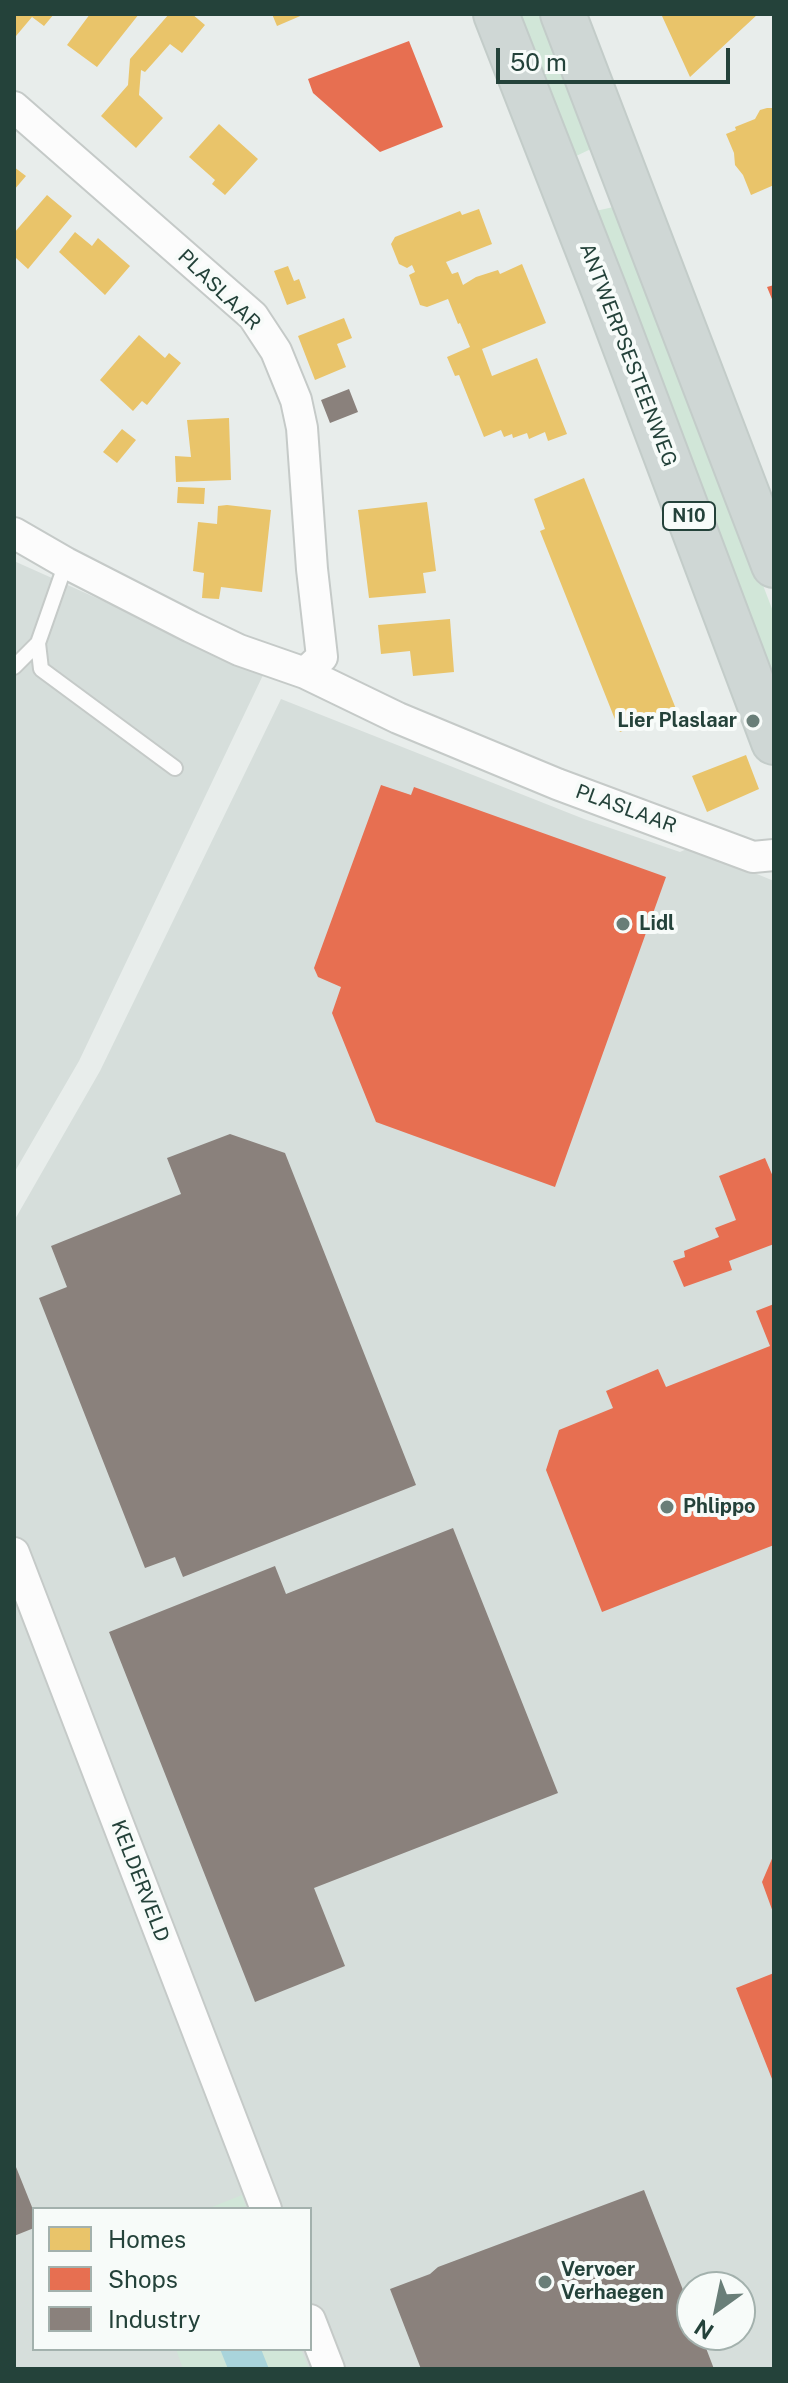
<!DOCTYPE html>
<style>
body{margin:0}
#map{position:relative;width:788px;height:2383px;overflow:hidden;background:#e8edeb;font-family:"Public Sans",sans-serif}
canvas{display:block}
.frame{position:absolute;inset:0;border:16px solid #24423a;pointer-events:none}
.legend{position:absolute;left:32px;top:2207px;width:280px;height:144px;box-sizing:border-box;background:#f7fbf9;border:2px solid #a3b1ad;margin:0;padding:10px 14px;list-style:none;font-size:24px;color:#24423a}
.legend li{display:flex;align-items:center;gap:16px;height:40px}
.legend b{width:40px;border:2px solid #a3b1ad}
.north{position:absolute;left:676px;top:2271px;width:80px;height:80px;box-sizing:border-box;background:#f7fbf9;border:2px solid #a3b1ad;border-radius:50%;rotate:213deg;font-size:22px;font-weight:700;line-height:32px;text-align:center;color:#24423a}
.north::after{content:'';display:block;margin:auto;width:28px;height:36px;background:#697e78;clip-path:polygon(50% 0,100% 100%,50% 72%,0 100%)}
.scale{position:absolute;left:496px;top:48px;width:234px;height:36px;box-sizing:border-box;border:4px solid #24423a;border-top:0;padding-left:10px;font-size:24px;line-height:28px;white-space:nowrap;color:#24423a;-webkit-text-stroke:6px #f7fbf9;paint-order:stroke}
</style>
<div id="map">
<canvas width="788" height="2383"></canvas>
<div class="frame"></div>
<ul class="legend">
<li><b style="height:22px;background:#e9c46a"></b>Homes</li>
<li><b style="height:22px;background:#e76f51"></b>Shops</li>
<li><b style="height:22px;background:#8a817c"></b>Industry</li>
</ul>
<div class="north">N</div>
<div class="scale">50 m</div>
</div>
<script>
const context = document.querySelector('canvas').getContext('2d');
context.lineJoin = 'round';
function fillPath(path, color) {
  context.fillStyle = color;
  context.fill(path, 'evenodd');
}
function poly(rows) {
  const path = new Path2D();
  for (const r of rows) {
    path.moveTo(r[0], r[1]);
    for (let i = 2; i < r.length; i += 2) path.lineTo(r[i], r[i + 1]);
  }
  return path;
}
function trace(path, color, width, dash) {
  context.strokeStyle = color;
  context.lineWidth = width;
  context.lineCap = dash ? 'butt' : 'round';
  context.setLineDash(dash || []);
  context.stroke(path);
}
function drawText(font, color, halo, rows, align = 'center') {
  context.font = font + ' "Public Sans",sans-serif';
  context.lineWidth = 8;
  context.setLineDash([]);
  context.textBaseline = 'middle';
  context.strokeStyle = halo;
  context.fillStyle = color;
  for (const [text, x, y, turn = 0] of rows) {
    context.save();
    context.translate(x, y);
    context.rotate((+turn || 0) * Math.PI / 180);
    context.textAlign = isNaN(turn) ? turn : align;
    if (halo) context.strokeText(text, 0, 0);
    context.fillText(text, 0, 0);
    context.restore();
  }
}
const built = poly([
 [14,561,264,673,79,1061,14,1173],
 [281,699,584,819,680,852,691,847,774,881,774,2369,14,2369,14,1221,100,1071],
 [34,2209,310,2209,310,2349,34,2349],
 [692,2287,740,2287,740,2335,692,2335]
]);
const green = poly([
 [513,14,543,14,595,147,570,159],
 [618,206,774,614,774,679,591,212],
 [242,2195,247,2209,207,2209],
 [176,2349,301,2349,309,2369,183,2369]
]);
const water = poly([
 [220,2349,261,2349,269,2369,228,2369]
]);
const homes = poly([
 [14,14,54,14,44,26,32,17,16,36,14,34],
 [90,14,139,14,97,67,67,45],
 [169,14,192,14,205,25,182,53,170,44,145,72,141,70,139,95,163,118,136,148,101,116,128,85,130,59],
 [272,14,305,14,277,26],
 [667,14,758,14,690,77,662,16],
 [767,108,774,108,774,185,751,195,743,175,735,165,734,153,726,134,736,130,735,127,755,119,760,110],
 [219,124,258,159,225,195,212,184,215,180,189,157],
 [14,167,26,176,14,190],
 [47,195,72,216,28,269,16,258,14,260,14,233],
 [479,209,492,244,446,262,452,274,458,272,463,285,476,277,498,270,500,274,522,264,546,323,482,349,492,376,537,358,567,434,548,441,545,432,529,439,527,433,513,438,512,434,504,437,501,430,484,437,459,375,455,376,447,357,470,347,460,323,458,324,448,299,427,307,420,305,409,275,415,272,412,265,407,268,399,264,391,244,395,237,460,211,462,215],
 [75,232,92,246,98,238,130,266,105,295,59,252],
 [288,266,294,281,299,279,306,298,287,305,274,271],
 [344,318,352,338,337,344,346,367,315,380,298,336],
 [139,335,165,358,169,353,181,363,147,405,142,401,133,411,100,380],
 [229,418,231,480,176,482,175,456,191,457,187,420],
 [122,429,136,440,117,463,103,452],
 [584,478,676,709,620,732,540,531,545,529,534,499],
 [178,487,205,488,204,504,177,503],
 [427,502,436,571,423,573,426,593,369,598,358,510],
 [227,505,271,510,262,592,221,587,219,599,202,598,204,573,193,571,198,522,217,524,218,506],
 [450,619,454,672,413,676,410,651,381,654,378,625],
 [746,755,759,789,707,812,692,776]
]);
const shops = poly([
 [409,41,443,127,380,152,313,93,308,79],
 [774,285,774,304,767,287],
 [381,785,411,795,414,787,666,877,555,1187,376,1122,332,1013,341,987,318,977,314,968],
 [765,1158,774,1179,774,1244,729,1261,732,1270,684,1287,673,1261,685,1257,684,1251,719,1237,715,1228,736,1220,719,1176],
 [774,1304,774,1545,602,1612,546,1470,559,1430,613,1408,606,1391,658,1369,666,1387,770,1346,756,1311],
 [774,1854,774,1915,762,1882],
 [774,1973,774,2084,736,1988]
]);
const industry = poly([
 [349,389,358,412,330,423,321,400],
 [230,1134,285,1153,416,1485,183,1577,175,1557,145,1568,39,1298,67,1287,51,1246,181,1194,167,1158],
 [453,1528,558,1793,314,1888,345,1966,255,2002,109,1632,275,1566,286,1594],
 [14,2162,34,2212,34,2228,14,2236],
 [644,2190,692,2313,692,2335,701,2335,714,2369,421,2369,390,2289,430,2274,438,2267]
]);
const service = poly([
 [66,563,38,643,41,669,175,768],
 [14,667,38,643]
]);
const minor = poly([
 [14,107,253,316,276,351,296,400,302,428,312,569,322,657,305,673],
 [14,533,66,563,191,627,239,650,305,673,398,718,557,784,753,857,774,855],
 [14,1553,266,2209],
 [310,2320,329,2369]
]);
const primary = poly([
 [496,14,604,290,774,742],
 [563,14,774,565]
]);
const markers = [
 [753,721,8,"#697e78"],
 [623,924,8,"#697e78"],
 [667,1507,8,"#697e78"],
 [545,2282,8,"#697e78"]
];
const shields = [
 [689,516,52]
];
const shieldNames = [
 ["N10",689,516]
];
const streetNames = [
 ["PLASLAAR",219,290,44],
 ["ANTWERPSESTEENWEG",628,355,69],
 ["PLASLAAR",626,809,20],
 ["KELDERVELD",140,1881,69]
];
const poiNames = [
 ["Lier Plaslaar",737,721,"right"],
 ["Lidl",639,924],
 ["Phlippo",683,1507],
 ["Vervoer",561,2270],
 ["Verhaegen",561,2293]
];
fillPath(built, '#d6dedb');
fillPath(green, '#d1e6d8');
fillPath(water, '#a9d4db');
fillPath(homes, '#e9c46a');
fillPath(shops, '#e76f51');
fillPath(industry, '#8a817c');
trace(service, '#c5cac8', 18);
trace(minor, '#c5cac8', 34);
trace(primary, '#c3ccc9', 48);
trace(service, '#fcfcfc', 14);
trace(minor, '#fcfcfc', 30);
trace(primary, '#cfd7d5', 44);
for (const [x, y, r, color] of markers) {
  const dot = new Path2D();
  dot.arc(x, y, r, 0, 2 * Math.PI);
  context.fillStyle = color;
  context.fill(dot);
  trace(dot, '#f7fbf9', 3);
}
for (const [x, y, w] of shields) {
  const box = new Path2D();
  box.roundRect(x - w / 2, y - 14, w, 28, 6);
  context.fillStyle = '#f7fbf9';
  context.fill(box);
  trace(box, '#24423a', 2);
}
drawText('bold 18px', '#24423a', null, shieldNames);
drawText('20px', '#24423a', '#f7fbf9', streetNames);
drawText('bold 20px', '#24423a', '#f7fbf9', poiNames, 'left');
</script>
